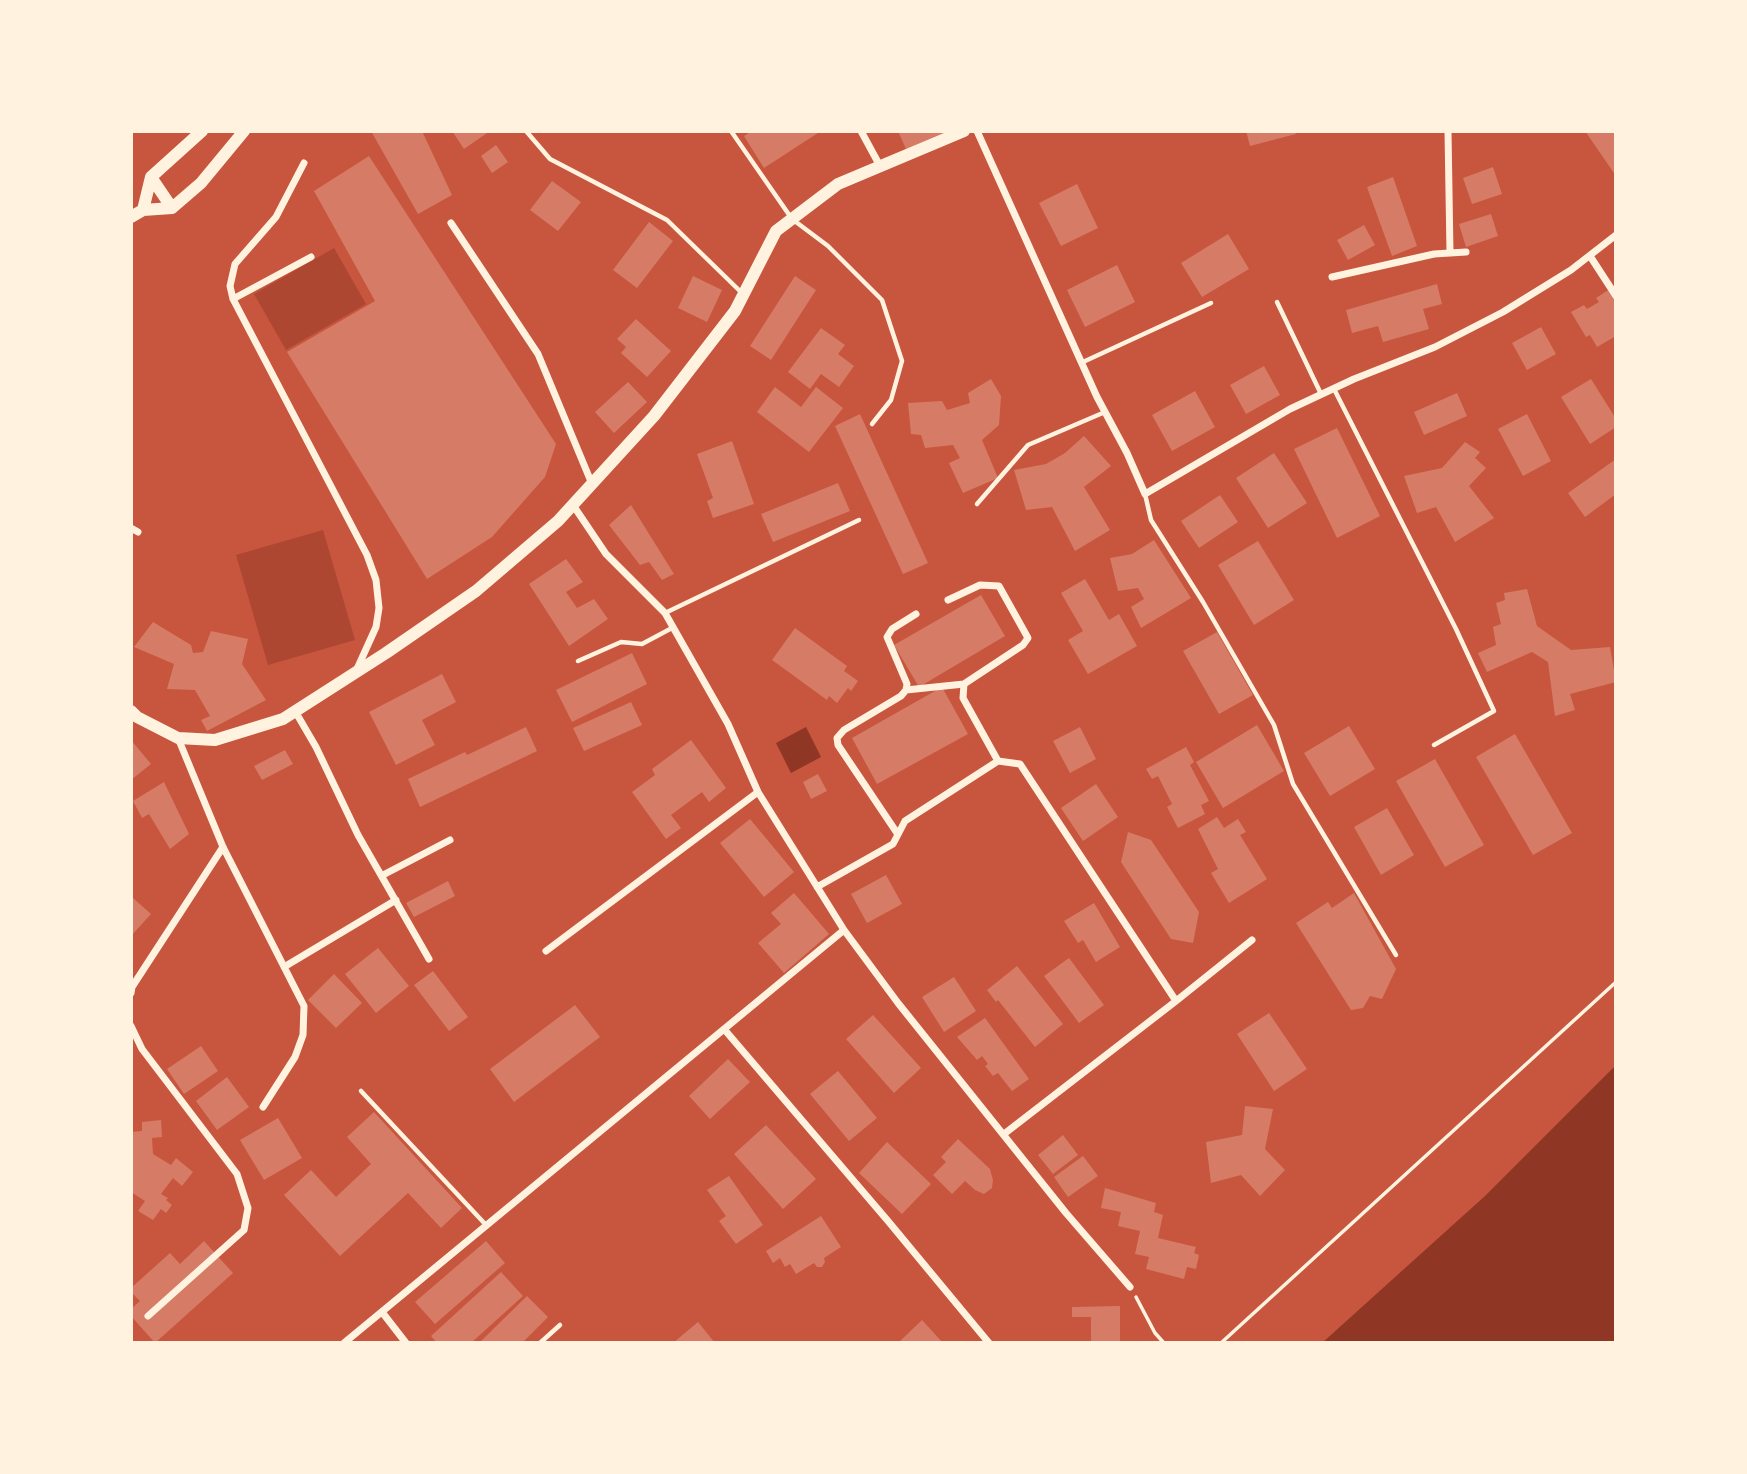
<!DOCTYPE html>
<style>
body{margin:0}
#map{position:relative;width:1747px;height:1474px;overflow:hidden;background:#c8553d;font-family:Cabin,sans-serif}
canvas{display:block}
.frame{position:absolute;inset:0;border:133px solid #fff3e0;pointer-events:none}
</style>
<div id="map">
<canvas width="1747" height="1474"></canvas>
<div class="frame"></div>
</div>
<script>
const context = document.querySelector('canvas').getContext('2d');
context.lineJoin = 'round';
function fillPath(path, color) {
  context.fillStyle = color;
  context.fill(path, 'evenodd');
}
function poly(rows) {
  const path = new Path2D();
  for (const r of rows) {
    path.moveTo(r[0], r[1]);
    for (let i = 2; i < r.length; i += 2) path.lineTo(r[i], r[i + 1]);
  }
  return path;
}
function trace(path, color, width, dash) {
  context.strokeStyle = color;
  context.lineWidth = width;
  context.lineCap = dash ? 'butt' : 'round';
  context.setLineDash(dash || []);
  context.stroke(path);
}
const green = poly([
 [334,248,366,304,286,350,254,294],
 [323,530,355,640,268,665,236,555]
]);
const water = poly([
 [806,727,821,757,791,773,776,743],
 [1616,1065,1616,1343,1322,1343,1485,1196]
]);
const building = poly([
 [371,131,422,131,452,195,418,214],
 [452,131,490,131,464,149],
 [752,131,821,131,764,168,744,136],
 [898,131,948,131,906,149],
 [1246,131,1295,131,1296,134,1250,146],
 [1585,131,1616,131,1616,176],
 [496,145,508,162,492,173,481,156],
 [369,156,556,444,545,477,492,537,427,579,287,352,375,301,314,191],
 [1493,167,1502,194,1472,204,1463,178],
 [1393,177,1417,246,1392,256,1367,187],
 [552,181,581,202,558,231,530,210],
 [1077,184,1098,228,1061,246,1039,203],
 [1491,214,1498,236,1466,247,1459,224],
 [649,222,673,241,637,288,613,270],
 [1364,225,1375,245,1348,260,1337,240],
 [1228,234,1249,269,1202,297,1181,263],
 [1117,265,1135,302,1085,327,1067,290],
 [693,276,722,290,707,322,678,308],
 [795,276,816,290,771,360,750,346],
 [1437,284,1442,304,1423,309,1429,329,1383,342,1378,326,1352,333,1346,310],
 [1610,289,1616,299,1616,336,1597,347,1590,335,1586,337,1571,312,1584,305,1587,309,1599,302,1596,298],
 [636,319,671,351,647,377,621,353,626,347,617,339],
 [1541,327,1556,354,1527,370,1512,343],
 [821,328,845,345,838,354,854,366,839,387,821,374,810,389,788,372],
 [1264,366,1280,395,1246,414,1230,385],
 [991,379,1001,396,999,425,982,440,998,478,963,493,949,463,960,458,953,445,925,448,921,435,911,434,908,403,942,401,947,410,970,403,968,393],
 [1591,379,1616,419,1616,427,1590,444,1561,397],
 [628,382,647,402,614,433,595,412],
 [775,387,801,407,816,387,843,408,809,452,757,412],
 [1195,391,1215,427,1172,451,1152,415],
 [1457,393,1467,416,1424,435,1414,412],
 [860,414,928,563,903,574,835,426],
 [1527,414,1551,461,1523,476,1498,429],
 [1337,428,1380,516,1337,538,1294,449],
 [1084,436,1111,466,1084,487,1110,530,1075,551,1052,507,1026,510,1014,470,1046,464,1065,453],
 [732,441,754,504,713,518,707,501,713,498,697,454],
 [1465,442,1480,452,1475,458,1486,468,1469,486,1494,518,1455,542,1436,507,1417,513,1404,476,1442,468],
 [1274,453,1307,503,1268,528,1236,478],
 [1616,459,1616,494,1585,517,1568,493],
 [838,483,850,511,773,542,761,514],
 [1220,495,1238,522,1199,548,1181,521],
 [631,505,674,574,662,580,649,562,640,565,609,525],
 [1154,540,1191,598,1141,628,1131,607,1144,599,1138,588,1118,591,1110,558,1132,554],
 [1258,541,1294,600,1254,625,1218,565],
 [566,559,583,582,566,592,577,608,594,599,608,619,569,646,529,584],
 [1085,579,1109,620,1119,614,1137,646,1088,674,1068,640,1083,631,1061,593],
 [1527,589,1537,626,1571,650,1610,647,1616,682,1570,694,1575,710,1555,716,1548,662,1532,652,1487,672,1478,653,1496,645,1493,627,1501,624,1496,603,1505,600,1504,593],
 [981,595,1005,636,919,687,894,645],
 [153,622,191,645,193,653,203,652,211,631,248,639,242,664,266,700,207,731,201,720,210,716,195,690,167,689,174,664,134,647],
 [795,628,847,666,844,671,858,681,851,691,848,688,837,703,829,696,827,700,772,660],
 [1217,632,1253,695,1219,714,1183,651],
 [632,653,647,684,572,722,556,690],
 [442,674,456,702,422,720,435,745,396,765,369,712],
 [942,687,968,734,877,784,852,738],
 [631,702,642,725,584,751,573,728],
 [1257,725,1284,771,1223,808,1196,762],
 [1349,726,1375,769,1330,796,1304,753],
 [526,727,537,751,420,807,408,779,465,752,467,755],
 [1080,727,1096,759,1070,773,1053,741],
 [1515,734,1572,833,1533,855,1476,757],
 [131,740,151,764,131,780],
 [691,740,726,788,709,802,702,792,671,815,681,828,666,839,632,792,655,775,652,769],
 [1186,747,1194,762,1190,765,1209,801,1201,805,1205,814,1178,828,1167,807,1172,804,1158,776,1152,779,1146,769],
 [285,750,293,764,262,780,254,766],
 [1435,759,1484,845,1445,867,1396,781],
 [818,774,827,791,811,799,803,782],
 [164,782,189,834,170,849,149,814,142,818,133,801],
 [1096,784,1118,817,1083,841,1061,808],
 [1387,808,1414,855,1381,875,1354,827],
 [1217,817,1224,828,1238,819,1246,832,1240,835,1267,879,1229,903,1211,873,1218,869,1198,829],
 [750,819,794,872,764,897,720,843],
 [1128,832,1151,840,1199,912,1193,943,1171,939,1121,862],
 [886,875,902,904,867,923,851,894],
 [448,881,455,896,414,917,406,903],
 [794,893,829,934,784,973,758,943,781,924,771,913],
 [1354,893,1396,969,1382,999,1370,996,1363,1008,1351,1010,1296,923,1328,902,1332,908],
 [133,898,151,914,131,936,131,900],
 [1094,903,1120,947,1096,962,1083,940,1078,943,1064,921],
 [378,948,409,986,376,1013,345,974],
 [1069,958,1104,1005,1079,1023,1044,976],
 [1017,966,1063,1024,1035,1047,998,1000,996,1002,987,990],
 [433,971,468,1017,449,1031,414,985],
 [334,974,362,1003,336,1028,308,1000],
 [954,977,976,1011,944,1032,922,997],
 [575,1005,600,1037,514,1102,490,1069],
 [1269,1013,1307,1069,1274,1091,1237,1034],
 [873,1015,921,1068,894,1093,846,1039],
 [985,1018,1029,1079,1012,1091,998,1073,993,1076,985,1066,988,1064,982,1056,977,1060,957,1037],
 [201,1046,218,1071,184,1094,167,1069],
 [728,1059,750,1082,710,1119,689,1096],
 [838,1071,877,1118,849,1141,810,1094],
 [227,1077,249,1107,217,1130,196,1101],
 [1245,1106,1273,1109,1265,1149,1285,1170,1260,1196,1241,1175,1211,1183,1206,1142,1242,1135],
 [374,1112,462,1208,441,1228,408,1193,340,1256,284,1195,311,1170,336,1197,371,1164,347,1137],
 [278,1118,302,1158,264,1180,240,1140],
 [161,1120,162,1137,152,1138,153,1154,171,1165,176,1158,193,1172,182,1186,173,1178,161,1194,168,1198,166,1200,172,1205,166,1213,161,1209,153,1220,138,1211,145,1201,131,1192,131,1132,142,1131,142,1122],
 [766,1125,816,1179,783,1209,734,1154],
 [1063,1135,1078,1155,1053,1174,1038,1155],
 [958,1139,990,1169,993,1180,992,1188,984,1194,975,1190,965,1181,952,1194,933,1175,946,1162,941,1157],
 [887,1142,931,1184,902,1214,859,1173],
 [1083,1156,1098,1176,1068,1197,1054,1177],
 [729,1176,763,1225,736,1244,719,1221,726,1216,707,1190],
 [1105,1188,1156,1203,1154,1212,1163,1215,1158,1238,1196,1247,1194,1253,1199,1255,1196,1269,1187,1267,1184,1279,1146,1269,1149,1257,1135,1254,1140,1231,1118,1226,1121,1212,1101,1208],
 [821,1216,841,1247,824,1258,825,1262,822,1267,817,1267,814,1263,796,1274,790,1264,785,1267,780,1258,773,1263,766,1251],
 [204,1241,233,1273,155,1343,131,1316,131,1309,140,1301,131,1292,131,1288,170,1253,180,1264],
 [486,1241,505,1263,435,1324,415,1302],
 [501,1272,523,1296,471,1343,437,1343,431,1336],
 [527,1296,548,1317,522,1343,479,1343],
 [1120,1306,1120,1343,1091,1343,1091,1317,1072,1317,1072,1307],
 [922,1320,943,1343,898,1343],
 [698,1322,715,1343,673,1343]
]);
const path = poly([
 [1136,1297,1155,1333,1164,1343],
 [1221,1343,1616,982]
]);
const service = poly([
 [526,131,550,159,667,220,743,294],
 [731,131,792,219,828,246,882,300,902,361,891,400,872,424],
 [1277,302,1321,394],
 [1083,362,1211,303],
 [1334,389,1456,629,1494,711,1434,745],
 [1145,494,1151,520,1203,602,1274,725,1293,784,1396,955],
 [977,504,1028,445,1105,412],
 [665,613,859,520],
 [578,661,621,642,642,644,672,628],
 [361,1091,486,1225],
 [540,1343,560,1325]
]);
const minor = poly([
 [861,131,880,166],
 [977,131,1097,397,1127,453,1145,494,1290,409,1354,379,1435,347,1503,312,1571,270,1616,235],
 [1448,131,1450,253],
 [304,163,276,217,235,264,230,286,233,299,367,555,376,580,379,608,376,627,357,669],
 [451,223,538,354,592,484],
 [1590,256,1616,296],
 [1332,277,1434,254,1466,252],
 [233,299,311,257],
 [573,505,606,554,665,613,728,724,758,792,844,930,898,1003,1066,1213,1130,1287],
 [131,528,138,532],
 [906,690,964,684],
 [295,711,316,747,358,835,429,959],
 [178,738,223,847,304,1006,303,1035,295,1057,263,1107],
 [998,761,1020,764,1176,1001],
 [897,833,838,745,837,738,844,730,901,696,906,690,907,684,887,637,892,629,916,614],
 [383,875,450,840],
 [817,887,893,844,905,821,998,761,963,698,964,684,1023,645,1028,638,999,586,980,585,948,600],
 [546,951,758,792],
 [284,967,396,900],
 [131,993,132,987,223,847],
 [131,1026,142,1049,237,1174,248,1208,244,1230,148,1316],
 [724,1029,888,1221,989,1343],
 [1004,1134,1176,1001,1252,940],
 [382,1312,406,1343],
 [344,1343,844,930]
]);
const tertiary = poly([
 [151,177,172,208],
 [143,210,151,177,202,131],
 [131,217,143,210,172,208,201,183,244,131],
 [131,711,137,717,178,738,215,740,283,719,386,653,476,591,558,521,654,416,735,311,776,231,838,184,964,131]
]);
fillPath(green, '#ae4732');
fillPath(water, '#8f3625');
fillPath(building, '#d67c66');
trace(path, '#fff3e0', 3.5);
trace(service, '#fff3e0', 4.5);
trace(minor, '#fff3e0', 7);
trace(tertiary, '#fff3e0', 12);
</script>
